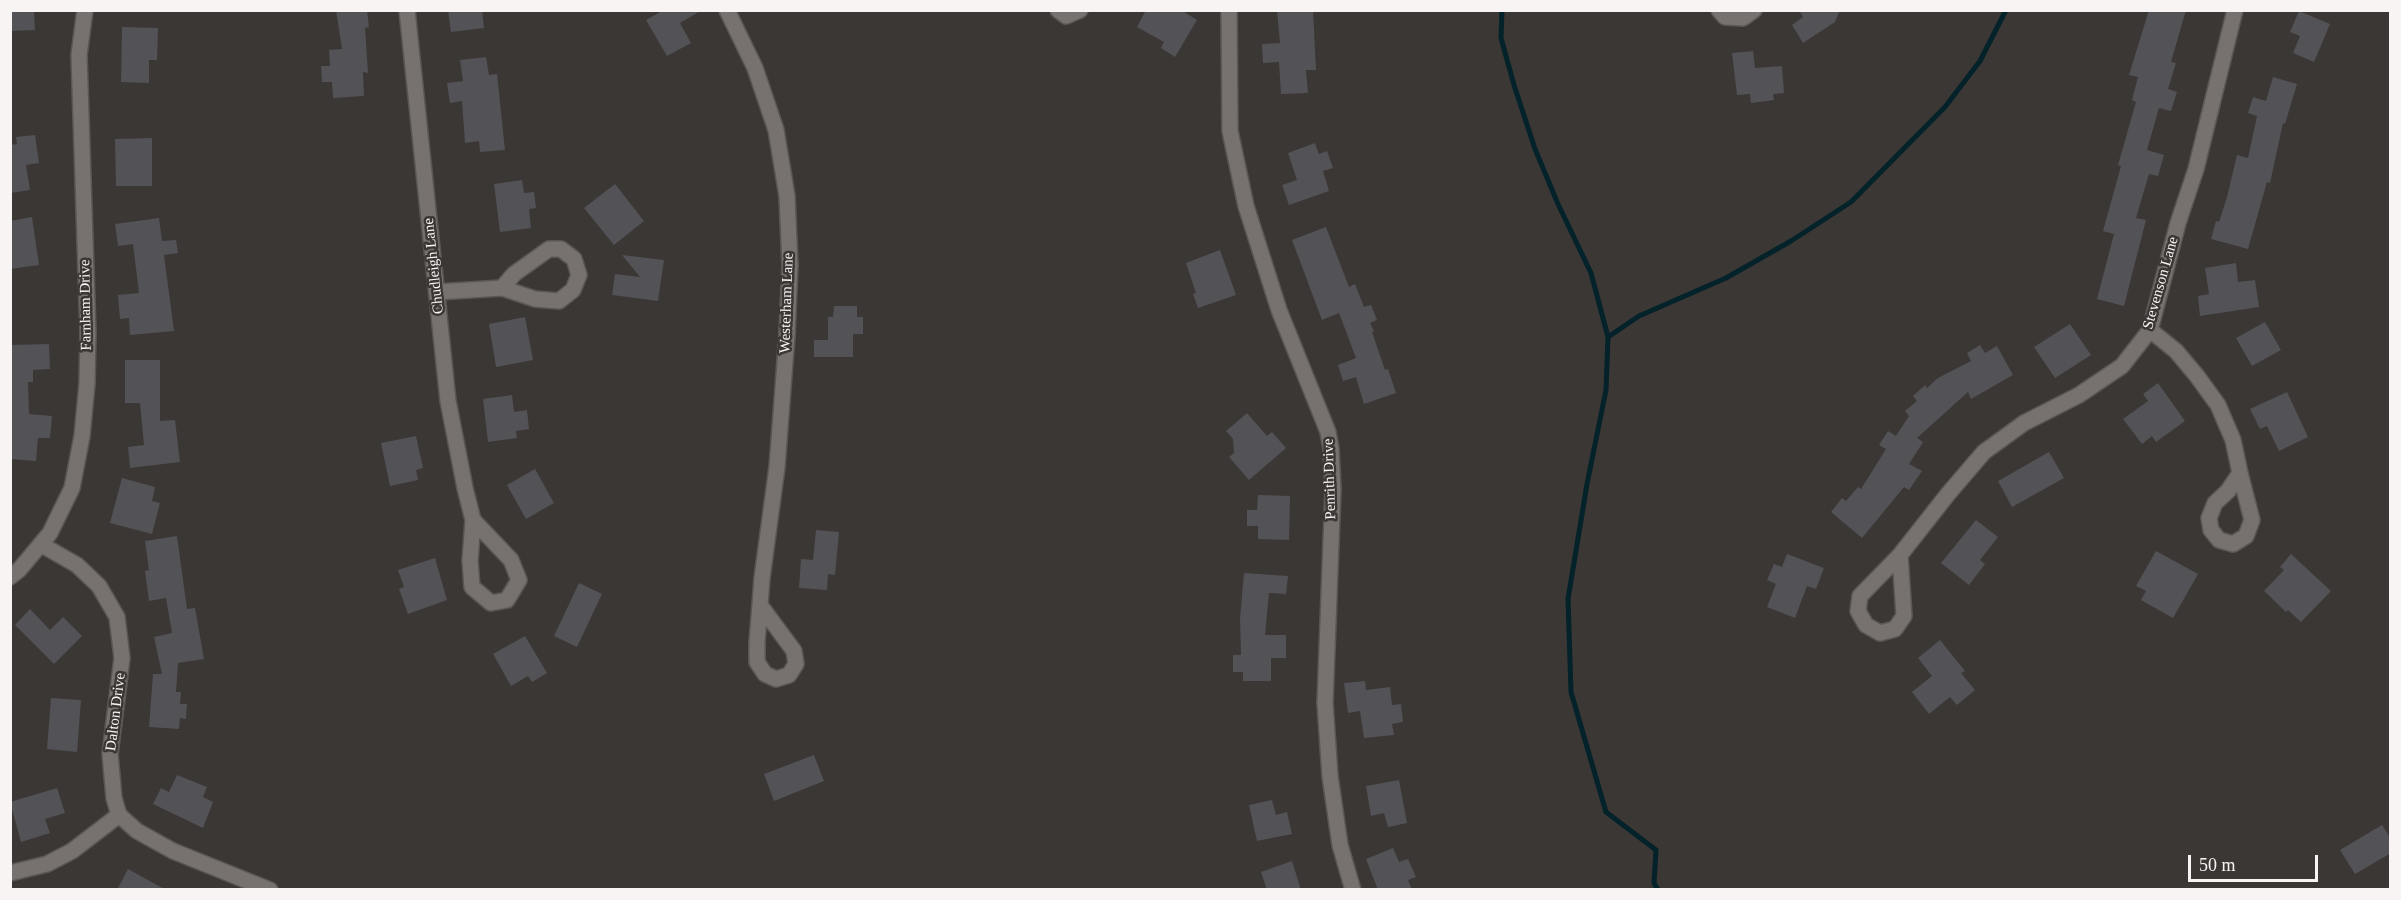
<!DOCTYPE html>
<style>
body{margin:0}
#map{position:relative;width:2401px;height:900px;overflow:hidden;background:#3b3735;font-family:"Times New Roman",serif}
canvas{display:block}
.frame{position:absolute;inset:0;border:12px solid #f7f4f3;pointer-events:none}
.scale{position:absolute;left:2188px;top:855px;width:130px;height:27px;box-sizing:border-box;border:3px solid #f7f4f3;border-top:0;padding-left:8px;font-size:18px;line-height:21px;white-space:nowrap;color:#f7f4f3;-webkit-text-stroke:4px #3b3735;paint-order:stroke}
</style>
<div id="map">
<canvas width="2401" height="900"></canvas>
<div class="frame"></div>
<div class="scale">50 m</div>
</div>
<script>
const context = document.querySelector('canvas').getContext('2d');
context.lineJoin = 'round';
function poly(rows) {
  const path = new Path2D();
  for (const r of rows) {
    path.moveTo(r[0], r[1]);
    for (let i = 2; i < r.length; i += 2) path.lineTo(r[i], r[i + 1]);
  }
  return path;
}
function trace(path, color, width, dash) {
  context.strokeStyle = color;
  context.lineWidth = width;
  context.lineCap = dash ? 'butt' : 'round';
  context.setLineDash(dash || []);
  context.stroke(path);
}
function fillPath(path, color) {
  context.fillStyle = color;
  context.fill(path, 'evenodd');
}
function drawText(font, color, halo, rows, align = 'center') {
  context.font = font + ' "Times New Roman",serif';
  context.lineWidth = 5;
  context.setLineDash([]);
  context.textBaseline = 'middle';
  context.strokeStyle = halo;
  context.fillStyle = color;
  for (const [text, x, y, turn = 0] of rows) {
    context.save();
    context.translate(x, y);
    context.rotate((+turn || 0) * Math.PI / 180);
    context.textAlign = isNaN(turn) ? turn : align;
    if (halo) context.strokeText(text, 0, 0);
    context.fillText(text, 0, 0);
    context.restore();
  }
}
const stream = poly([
 [1502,10,1501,38,1514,85,1535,149,1558,204,1591,273,1608,337,1606,390,1587,484,1568,599,1571,692,1606,812,1656,850,1654,883,1658,890],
 [1608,337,1639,316,1726,278,1791,241,1851,202,1945,107,1980,61,2006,10]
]);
const building = poly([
 [10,10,34,10,35,30,10,31],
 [336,10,367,10,369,27,365,28,368,73,363,72,364,96,333,98,332,82,322,82,321,66,330,66,329,50,342,49],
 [448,10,482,10,484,28,451,32],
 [664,10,702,10,680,23,691,43,667,56,646,20],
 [1146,10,1181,10,1197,20,1175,57,1161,48,1164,42,1137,27],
 [1277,10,1313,10,1316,70,1306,70,1308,93,1281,94,1279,62,1263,63,1262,44,1280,43],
 [1799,10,1840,10,1835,22,1803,43,1792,25,1803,17],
 [2149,10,2186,10,2171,62,2176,63,2168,89,2177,92,2171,111,2159,108,2147,150,2164,155,2158,176,2149,174,2136,218,2146,220,2124,306,2097,299,2114,234,2103,231,2121,166,2118,165,2136,102,2132,100,2138,77,2129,75],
 [2299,11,2330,24,2314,62,2293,53,2300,36,2290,32],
 [122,27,158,28,157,60,149,60,149,83,121,82],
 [1753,51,1755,68,1782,66,1784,93,1773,94,1774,100,1751,103,1750,94,1737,95,1732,53],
 [486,57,489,75,497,74,505,150,480,152,479,141,465,143,462,101,450,103,447,83,463,81,460,60],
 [2273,77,2297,84,2285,124,2283,123,2270,183,2267,182,2248,249,2211,239,2216,221,2219,222,2227,197,2237,155,2248,158,2257,116,2248,113,2253,97,2266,101],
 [35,135,39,163,26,165,30,190,10,193,10,145,17,144,16,137],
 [152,138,152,186,116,186,115,139],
 [1315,143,1319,154,1327,151,1333,168,1323,171,1329,191,1289,205,1282,185,1297,180,1288,153],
 [522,180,524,193,534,192,536,208,529,209,531,228,500,232,494,184],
 [615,184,644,221,614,245,584,208],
 [32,217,39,265,10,269,10,221],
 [159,218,162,241,176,240,178,253,164,255,174,331,130,335,129,318,120,319,118,295,139,293,133,244,118,246,115,224],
 [1326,227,1349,287,1355,284,1364,307,1371,305,1377,320,1370,323,1374,331,1372,332,1385,370,1388,369,1396,393,1364,404,1356,377,1343,381,1338,365,1356,358,1339,313,1322,320,1292,240],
 [1220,250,1236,295,1198,308,1193,294,1196,293,1186,263],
 [622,255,664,260,658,301,612,295,615,274,640,277],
 [2236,263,2238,282,2255,280,2259,307,2200,316,2198,296,2209,294,2205,268],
 [834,306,857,306,857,317,863,317,863,334,853,334,853,357,814,357,814,340,828,340,828,317,833,317],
 [525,317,533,360,496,367,489,324],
 [2265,322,2281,350,2252,366,2236,338],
 [2070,324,2091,355,2055,378,2034,347],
 [49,344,50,369,33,370,33,382,28,382,29,414,52,416,50,438,38,438,36,461,10,459,10,345],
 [1980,345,1985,353,1997,346,2013,375,1971,399,1968,392,1917,438,1923,442,1909,464,1922,471,1909,490,1904,487,1862,538,1831,512,1842,498,1846,501,1858,487,1861,489,1886,449,1879,445,1888,431,1896,436,1909,416,1905,411,1917,401,1913,396,1925,385,1927,388,1938,378,1971,361,1967,353],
 [125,360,160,360,160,421,175,420,180,462,130,468,128,447,144,445,140,403,125,403],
 [2158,383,2185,421,2156,442,2152,436,2142,444,2123,419,2148,401,2143,394],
 [2287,392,2308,437,2279,451,2267,426,2260,429,2250,409],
 [512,395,514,412,527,410,529,429,516,431,517,438,488,442,483,399],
 [1247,413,1267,436,1272,432,1286,448,1249,480,1229,457,1234,453,1233,439,1226,431],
 [416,436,423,468,416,470,418,480,390,486,381,443],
 [2049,452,2064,478,2012,507,1998,481],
 [535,469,554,503,526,519,507,485],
 [122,478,155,487,152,501,160,503,152,534,110,523],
 [1258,495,1290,496,1289,540,1258,539,1258,526,1247,526,1247,510,1257,510],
 [1976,520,1998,537,1980,560,1985,564,1969,585,1941,563],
 [816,530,839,532,835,575,828,574,827,590,799,588,801,559,813,560],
 [177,536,187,609,195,608,204,659,178,663,176,692,181,692,180,704,187,704,186,719,180,718,179,729,149,727,153,674,162,674,154,637,172,633,166,598,149,601,145,571,149,570,145,541],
 [2156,551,2198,574,2173,618,2141,600,2146,591,2136,586],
 [1787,554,1824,568,1816,589,1807,586,1795,618,1767,607,1776,584,1767,580,1774,564,1782,567],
 [2291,554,2331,591,2301,622,2288,610,2286,612,2264,591,2284,570,2280,567],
 [435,558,447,600,408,614,399,589,404,587,398,570],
 [1244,573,1288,576,1286,594,1269,593,1265,635,1286,635,1286,658,1271,658,1271,681,1243,681,1243,672,1233,672,1233,655,1241,655,1240,618],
 [579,583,602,594,577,647,554,636],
 [30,609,50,630,63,617,82,636,54,664,15,625],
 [525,636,547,673,532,682,528,676,511,686,493,654],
 [1940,640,1965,671,1961,673,1975,690,1957,705,1950,697,1929,714,1912,692,1932,676,1918,658],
 [1365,681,1366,690,1390,687,1392,705,1401,704,1403,722,1392,724,1394,735,1364,738,1360,711,1348,713,1344,683],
 [51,698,81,700,77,752,47,749],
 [814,755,824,781,774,801,764,774],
 [177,775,207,787,203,797,213,802,203,828,153,804,161,788,169,792],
 [1399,780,1407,823,1388,827,1384,813,1371,816,1366,786],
 [57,788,65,813,45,819,50,833,21,842,10,802],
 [1272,800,1276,815,1287,812,1292,834,1257,841,1249,805],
 [2382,825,2391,839,2391,853,2355,874,2340,850],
 [1393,848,1399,862,1408,859,1416,877,1408,880,1412,890,1378,890,1366,859],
 [1292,861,1301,890,1267,890,1261,872],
 [128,869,166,890,117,890]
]);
const minor = poly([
 [407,10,448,401,465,488,473,520,470,561,472,587,491,603,507,600,519,580,511,560,473,520],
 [727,10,755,68,776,130,787,196,790,265,787,335,777,467,762,578,760,605,757,642,757,662,765,674,776,679,789,675,796,664,794,651,760,605],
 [1058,10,1066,16,1080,10],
 [1229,10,1230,131,1246,206,1279,310,1328,432,1331,449,1333,489,1325,703,1330,776,1340,845,1353,890],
 [1719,10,1725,17,1743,18,1754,10],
 [437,292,502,288,535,299,559,301,573,290,579,275,574,259,561,249,549,249,514,274,502,288],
 [2150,330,2176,351,2197,376,2218,405,2233,440,2240,473,2228,491,2215,503,2209,518,2211,530,2219,540,2233,544,2246,536,2252,520,2240,473],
 [42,545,77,565,99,586,117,617,122,658,110,754,114,798,119,815,137,831,173,851,270,890],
 [1900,555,1904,616,1895,629,1880,633,1866,625,1858,611,1860,596,1900,555,1948,494,1984,452,2024,423,2079,395,2122,366,2150,330,2178,223,2196,169,2235,10],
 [10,577,19,570,50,533,72,488,82,436,87,384,88,333,79,55,85,10],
 [10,873,47,864,72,851,119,815]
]);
const streetNames = [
 ["Chudleigh Lane",434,266,-96],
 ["Stevenson Lane",2161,283,-74],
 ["Westerham Lane",787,303,-88],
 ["Farnham Drive",86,305,-91],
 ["Penrith Drive",1330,479,-92],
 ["Dalton Drive",116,712,-83]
];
trace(stream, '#032229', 5);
fillPath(building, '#535256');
trace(minor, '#595654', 18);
trace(minor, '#77726f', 15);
drawText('15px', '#f7f4f3', '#3b3735', streetNames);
</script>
